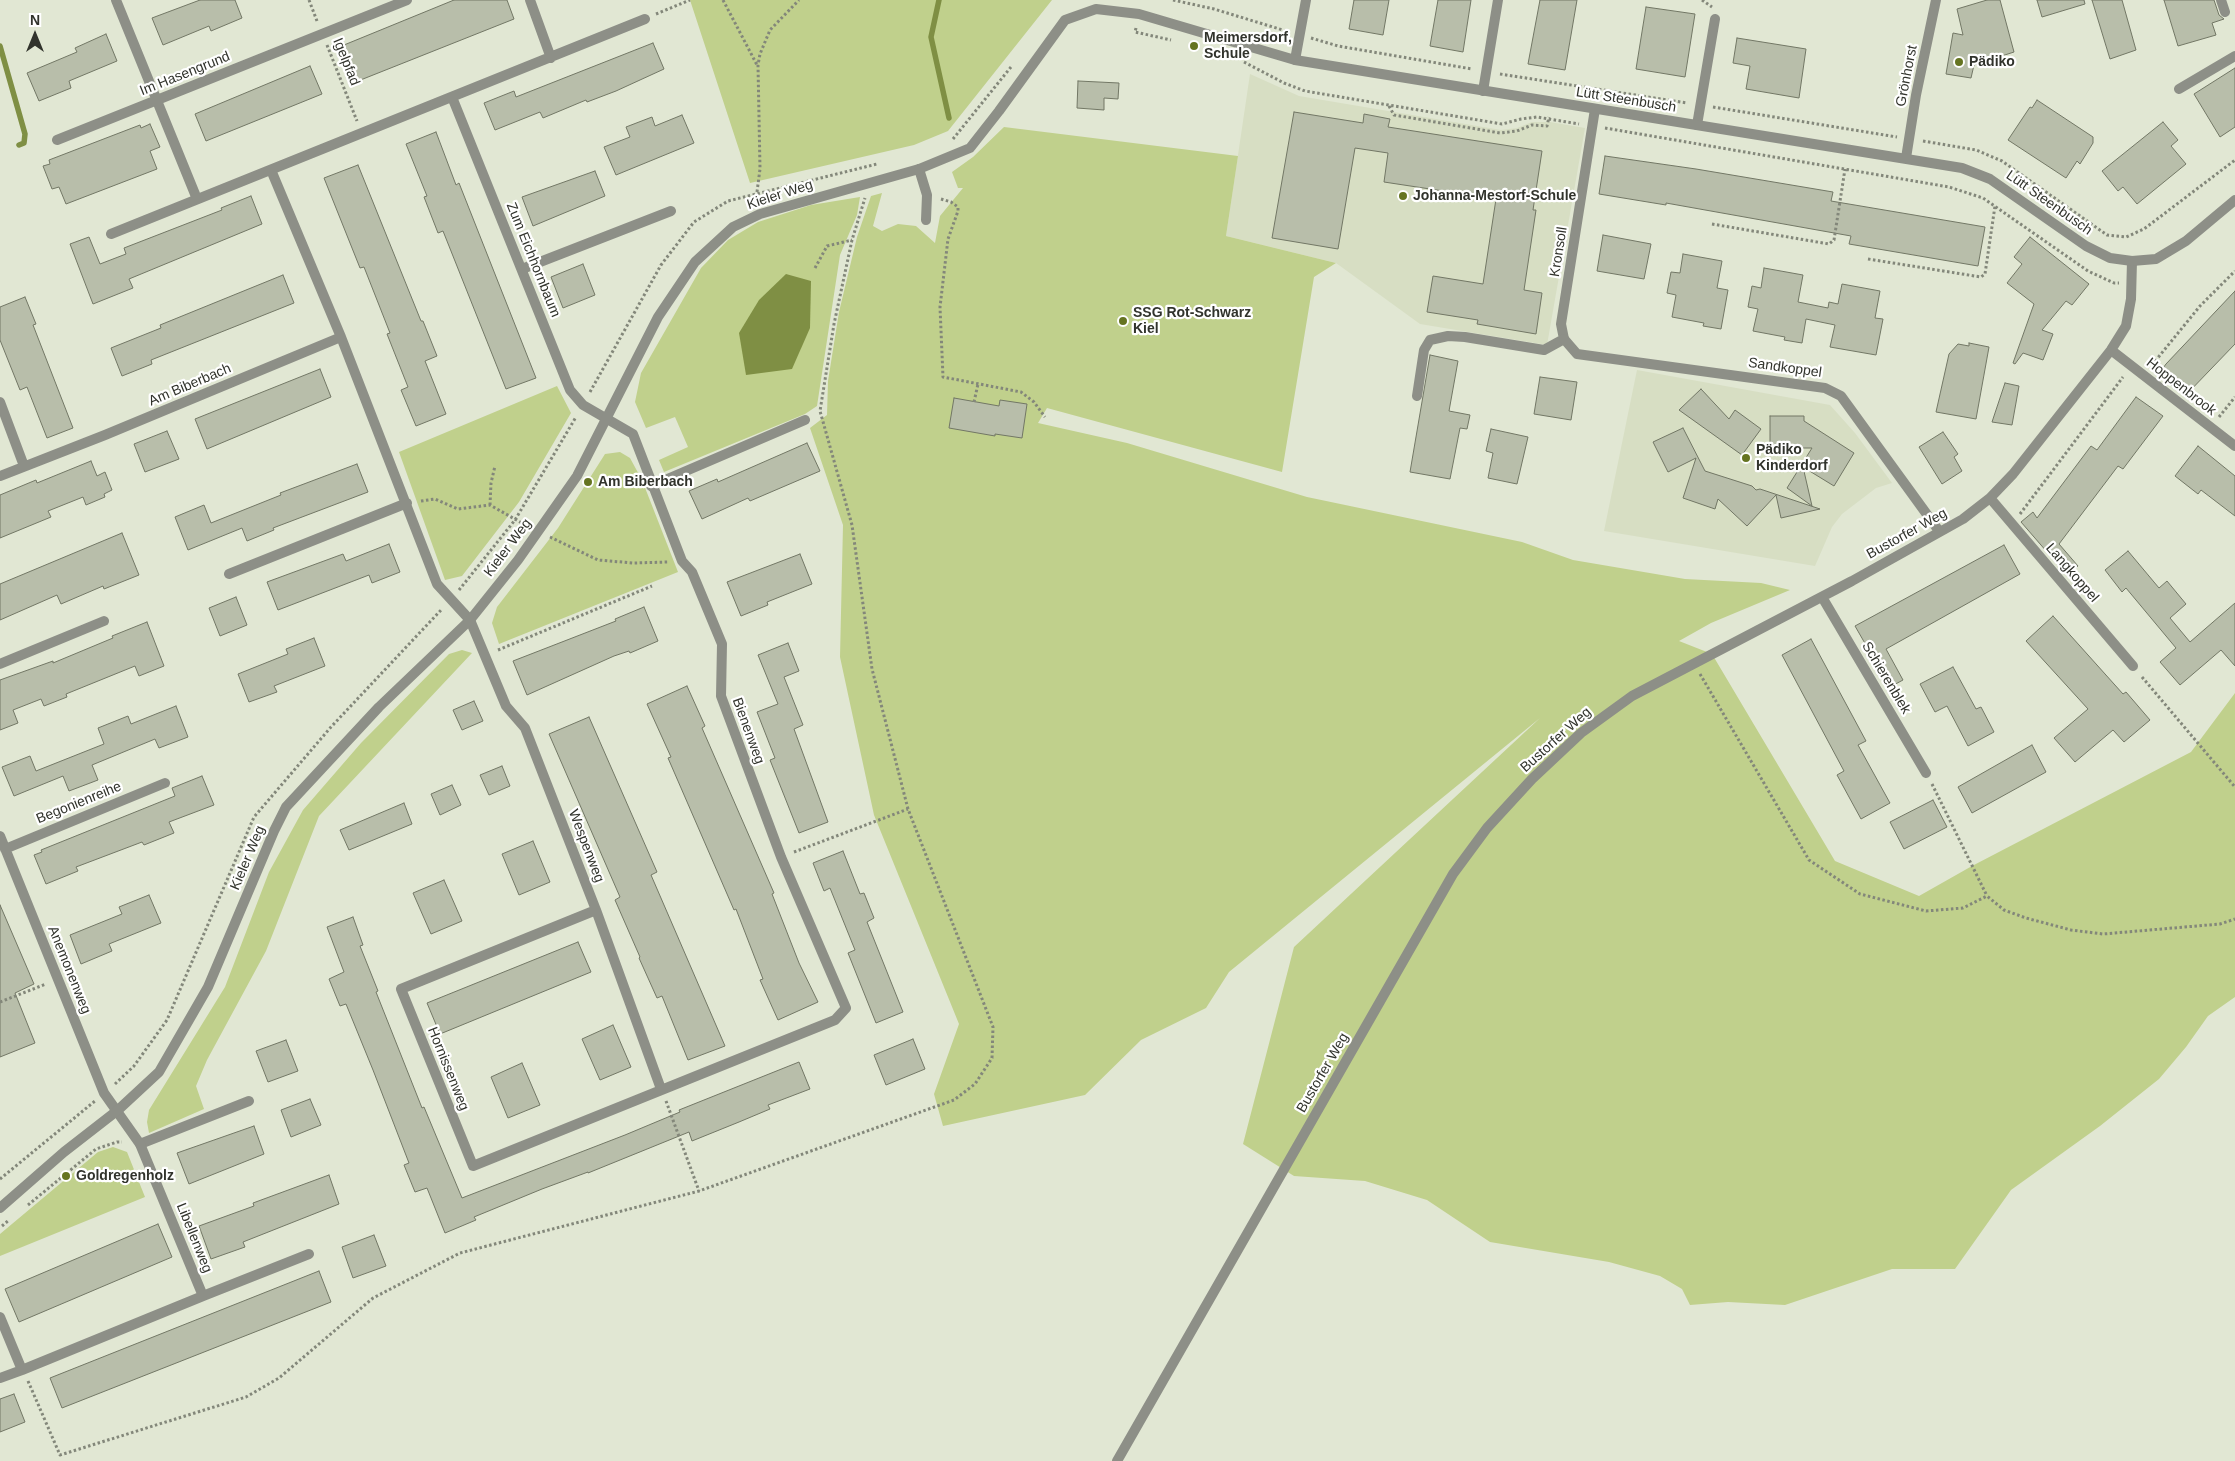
<!DOCTYPE html>
<meta charset="utf-8">
<style>
body{margin:0}
#map{position:relative;width:2235px;height:1461px;overflow:hidden;background:#e1e7d3;font-family:Arial,sans-serif}
canvas{display:block}
.north{position:absolute;left:10px;top:10px;width:50px;height:50px;-webkit-text-stroke:4px #fff;paint-order:stroke;rotate:0deg;font-size:14px;font-weight:700;line-height:20px;text-align:center;color:#31332c}
.north::after{content:'';display:block;margin:auto;width:18px;height:22px;background:#31332c;clip-path:polygon(50% 0,100% 100%,50% 72%,0 100%)}
</style>
<div id="map">
<canvas width="2235" height="1461"></canvas>
<div class="north">N</div>
</div>
<script>
const context = document.querySelector('canvas').getContext('2d');
context.lineJoin = 'round';
function fillPath(path, color) {
  context.fillStyle = color;
  context.fill(path, 'evenodd');
}
function poly(rows) {
  const path = new Path2D();
  for (const r of rows) {
    path.moveTo(r[0], r[1]);
    for (let i = 2; i < r.length; i += 2) path.lineTo(r[i], r[i + 1]);
  }
  return path;
}
function trace(path, color, width, dash) {
  context.strokeStyle = color;
  context.lineWidth = width;
  context.lineCap = dash ? 'butt' : 'round';
  context.setLineDash(dash || []);
  context.stroke(path);
}
function drawText(font, color, halo, rows, align = 'center') {
  context.font = font + ' Arial,sans-serif';
  context.lineWidth = 4.5;
  context.setLineDash([]);
  context.textBaseline = 'middle';
  context.strokeStyle = halo;
  context.fillStyle = color;
  for (const [text, x, y, turn = 0] of rows) {
    context.save();
    context.translate(x, y);
    context.rotate((+turn || 0) * Math.PI / 180);
    context.textAlign = isNaN(turn) ? turn : align;
    if (halo) context.strokeText(text, 0, 0);
    context.fillText(text, 0, 0);
    context.restore();
  }
}
const built = poly([
 [1250,74,1299,96,1501,130,1517,128,1532,122,1550,122,1585,128,1547,345,1420,324,1336,263,1226,236],
 [1637,370,1830,405,1855,433,1892,483,1876,488,1842,514,1832,527,1815,566,1604,531]
]);
const green = poly([
 [690,0,1052,0,948,131,914,145,750,183],
 [1004,127,1238,156,1226,236,1336,263,1314,277,1282,472,1047,408,1038,423,1127,443,1307,497,1522,542,1573,560,1685,579,1761,583,1790,590,1711,623,1679,641,1712,654,1835,861,1919,896,1972,866,2191,752,2235,693,2235,997,2208,1016,2186,1047,2159,1079,2100,1126,2011,1190,1955,1269,1892,1269,1785,1305,1728,1302,1690,1305,1682,1289,1660,1276,1609,1262,1490,1242,1427,1200,1365,1181,1294,1176,1243,1144,1294,947,1540,718,1229,972,1206,1008,1141,1040,1085,1095,943,1126,934,1094,959,1024,874,815,840,657,843,525,810,428,827,415,828,381,839,312,857,237,871,196,882,193,873,226,882,231,898,224,916,226,935,243,940,216,963,188,958,188,952,172,973,157],
 [860,197,857,215,840,255,817,406,805,414,664,472,659,460,688,447,675,417,646,428,635,402,641,373,701,268,728,240,758,222,811,205],
 [557,386,571,413,519,502,462,576,445,580,399,452],
 [620,452,630,458,642,480,678,572,499,644,492,623,497,607,558,528,605,454],
 [462,650,472,653,319,816,266,951,207,1060,196,1086,204,1109,149,1133,147,1122,149,1110,225,987,269,872,303,810,361,743,449,654],
 [113,1147,127,1152,145,1197,0,1256,0,1234,98,1152]
]);
const water = poly([
 [786,274,811,281,810,328,792,369,746,375,739,333,759,300]
]);
const stream = poly([
 [939,0,931,37,949,118],
 [0,46,25,134,24,143,19,145]
]);
const building = poly([
 [200,0,235,0,242,18,211,31,209,26,163,45,152,18,200,0],
 [454,0,507,0,514,19,358,81,344,45,454,0],
 [1354,0,1389,0,1383,35,1349,29,1354,0],
 [1438,0,1471,0,1463,52,1430,46,1438,0],
 [1540,0,1577,0,1565,70,1528,64,1540,0],
 [1987,0,2000,0,2014,52,1974,65,1971,78,1946,74,1953,33,1963,35,1957,9,1987,0],
 [2037,0,2084,0,2085,4,2042,17,2037,0],
 [2092,0,2122,0,2136,50,2110,59,2092,0],
 [2164,0,2214,0,2219,15,2224,19,2212,23,2216,35,2178,46,2164,0],
 [1646,7,1695,14,1685,77,1636,69,1646,7],
 [106,34,117,61,69,81,71,88,39,101,27,73,77,52,75,48,106,34],
 [1737,38,1806,49,1799,98,1746,89,1750,66,1733,63,1737,38],
 [653,43,664,69,616,91,587,102,586,100,543,118,540,112,495,130,484,103,514,91,516,97,653,43],
 [310,66,322,94,206,141,195,114,310,66],
 [2235,68,2235,127,2220,137,2194,94,2235,68],
 [1078,81,1119,83,1118,99,1104,98,1104,110,1077,108,1078,81],
 [2037,100,2093,137,2093,143,2080,164,2077,161,2066,178,2008,140,2030,107,2032,108,2037,100],
 [1294,112,1363,123,1364,114,1390,119,1388,127,1542,151,1533,210,1536,210,1524,290,1542,293,1536,334,1477,324,1478,320,1427,312,1433,276,1483,284,1496,199,1384,182,1388,153,1355,148,1338,249,1272,238,1294,112],
 [682,115,694,143,616,175,604,147,630,137,626,127,652,117,655,126,682,115],
 [2163,122,2178,140,2171,146,2186,164,2137,204,2123,187,2118,191,2102,171,2163,122],
 [150,124,160,147,150,151,157,169,66,204,59,187,52,189,43,166,50,164,49,160,140,125,141,128,150,124],
 [436,132,456,185,459,183,536,378,506,389,443,231,438,233,424,197,427,196,406,144,436,132],
 [1605,156,1696,169,1833,192,1831,201,1985,227,1978,266,1849,244,1851,236,1666,203,1666,205,1599,194,1605,156],
 [358,165,421,321,423,321,437,356,425,361,446,414,416,426,401,390,408,387,387,334,390,333,364,267,360,268,324,178,358,165],
 [595,171,605,196,533,226,522,197,595,171],
 [251,196,262,224,129,279,133,288,93,304,70,244,89,237,100,264,126,254,124,248,222,210,221,208,251,196],
 [1603,235,1651,244,1644,279,1597,271,1603,235],
 [2030,237,2089,284,2072,305,2066,301,2042,330,2053,334,2043,360,2023,353,2015,364,2013,363,2034,304,2007,283,2022,264,2014,257,2030,237],
 [1683,254,1722,261,1717,288,1728,290,1721,329,1703,326,1704,323,1672,317,1676,295,1667,293,1671,272,1680,273,1683,254],
 [583,264,595,295,563,308,551,277,583,264],
 [1764,268,1803,275,1798,302,1828,308,1829,302,1838,304,1842,284,1880,291,1875,318,1883,319,1876,355,1830,347,1835,325,1806,319,1802,343,1784,340,1785,337,1753,331,1758,309,1748,307,1752,286,1761,288,1764,268],
 [283,275,294,303,151,360,152,364,122,376,111,348,161,328,160,325,283,275],
 [2235,291,2235,344,2185,396,2158,375,2166,364,2235,291],
 [25,297,36,324,33,325,73,428,47,438,27,387,20,390,0,340,0,307,25,297],
 [1969,343,1989,347,1976,419,1936,412,1949,354,1958,344,1969,346,1969,343],
 [1430,355,1458,361,1449,411,1470,415,1467,429,1460,428,1450,479,1410,472,1430,355],
 [320,369,331,397,207,449,195,419,320,369],
 [1540,377,1577,382,1571,420,1534,414,1540,377],
 [2005,383,2019,386,2012,425,1992,422,2005,383],
 [1701,389,1729,419,1735,410,1761,429,1742,455,1679,410,1701,389],
 [2136,397,2163,416,2123,469,2118,466,2059,544,2078,566,2067,575,2021,522,2033,512,2037,518,2091,446,2097,450,2136,397],
 [954,398,999,406,1000,400,1027,404,1022,438,995,434,995,436,949,428,954,398],
 [1770,416,1804,416,1804,421,1854,453,1834,486,1803,467,1812,506,1787,488,1812,448,1770,448,1770,416],
 [1683,428,1705,471,1752,486,1756,490,1760,489,1820,509,1781,518,1776,495,1747,526,1718,499,1715,509,1683,498,1696,458,1668,472,1653,442,1683,428],
 [1491,429,1528,437,1517,484,1488,478,1493,453,1486,451,1491,429],
 [167,431,179,459,145,472,134,444,167,431],
 [1943,432,1958,454,1954,457,1962,471,1942,484,1919,447,1943,432],
 [807,443,820,471,750,501,748,498,702,519,689,491,717,479,718,482,807,443],
 [2198,446,2235,476,2235,516,2201,490,2198,494,2175,476,2198,446],
 [91,461,97,476,105,472,112,490,104,494,105,497,86,505,83,497,48,511,51,517,0,538,0,495,36,480,37,483,91,461],
 [357,464,368,492,273,528,274,530,247,541,242,528,188,550,175,517,204,505,211,523,281,495,280,493,357,464],
 [122,533,139,575,104,589,103,586,61,604,57,595,0,620,0,584,122,533],
 [389,544,400,572,372,583,369,575,278,610,267,582,343,554,346,561,389,544],
 [2004,545,2020,574,1886,649,1903,680,1890,687,1855,626,2004,545],
 [2128,551,2159,588,2167,581,2186,604,2170,618,2190,642,2235,603,2235,666,2221,650,2180,685,2160,662,2176,648,2126,588,2122,592,2105,570,2128,551],
 [800,554,812,584,767,602,768,605,741,616,727,582,800,554],
 [236,597,247,625,220,636,209,608,236,597],
 [644,607,658,641,630,653,629,651,614,656,527,695,513,661,616,621,615,619,644,607],
 [2053,616,2123,694,2126,692,2150,720,2124,742,2113,730,2075,762,2054,738,2088,709,2026,641,2053,616],
 [147,622,164,666,139,676,135,666,66,694,67,697,44,706,41,699,13,710,18,723,0,730,0,680,53,661,53,663,113,638,112,636,147,622],
 [314,638,325,666,274,686,277,692,249,702,238,674,288,654,286,649,314,638],
 [1811,639,1866,741,1858,745,1890,803,1861,819,1837,775,1844,771,1782,655,1811,639],
 [788,643,799,671,784,677,803,725,794,729,828,822,799,833,770,760,775,758,757,712,778,704,758,655,788,643],
 [1953,667,1976,709,1981,707,1994,732,1968,746,1947,706,1935,712,1920,684,1953,667],
 [687,686,705,726,702,728,774,893,772,894,799,963,818,1002,778,1020,760,980,763,979,736,909,734,910,668,758,671,757,647,704,687,686],
 [474,701,483,721,462,730,453,710,474,701],
 [176,706,188,737,159,748,155,739,92,765,98,780,69,791,63,776,14,796,2,767,30,756,36,771,104,744,98,728,128,716,131,724,176,706],
 [589,717,657,872,651,875,725,1046,688,1060,662,996,657,998,639,958,640,957,615,900,620,897,549,734,589,717],
 [2032,745,2046,772,1972,813,1958,787,2032,745],
 [502,766,510,786,489,795,480,775,502,766],
 [202,776,214,805,169,822,174,833,144,845,142,842,76,867,78,871,46,884,34,855,42,852,41,850,175,796,172,788,202,776],
 [452,785,461,805,440,815,431,794,452,785],
 [1933,800,1947,827,1904,849,1890,822,1933,800],
 [404,803,412,824,349,850,340,830,404,803],
 [533,841,550,882,519,895,502,854,533,841],
 [843,851,860,894,864,893,874,918,867,922,903,1012,876,1023,848,953,855,950,830,888,824,891,813,863,843,851],
 [444,880,462,921,431,934,413,893,444,880],
 [149,895,161,923,109,944,112,951,81,964,70,935,122,914,119,907,149,895],
 [0,905,34,984,15,993,35,1043,0,1057,0,905],
 [353,917,363,945,360,946,378,991,376,992,422,1108,424,1107,462,1198,625,1135,680,1112,679,1110,799,1062,810,1089,768,1105,770,1109,739,1122,692,1141,689,1132,588,1173,588,1172,542,1189,474,1217,476,1220,445,1233,427,1188,415,1192,404,1165,409,1163,373,1070,346,1004,340,1006,329,979,344,972,327,927,353,917],
 [578,942,591,972,440,1034,427,1003,578,942],
 [613,1025,631,1067,600,1080,582,1039,613,1025],
 [913,1039,925,1069,886,1085,874,1055,913,1039],
 [286,1040,298,1071,268,1082,256,1051,286,1040],
 [522,1063,540,1105,508,1118,491,1077,522,1063],
 [310,1099,321,1125,291,1137,281,1110,310,1099],
 [254,1126,264,1154,189,1184,177,1153,254,1126],
 [329,1175,339,1204,243,1242,245,1247,211,1259,199,1226,254,1206,253,1203,329,1175],
 [158,1224,172,1257,19,1322,5,1289,158,1224],
 [374,1235,386,1266,353,1278,342,1247,374,1235],
 [319,1271,331,1302,62,1408,50,1378,319,1271],
 [14,1394,25,1422,0,1432,0,1399,14,1394]
]);
const path = poly([
 [309,0,317,21],
 [723,0,757,65],
 [1173,0,1214,9,1286,31],
 [1702,0,1712,7],
 [656,14,690,0],
 [1136,28,1135,32,1171,40],
 [1311,38,1338,46,1472,69],
 [327,45,357,121],
 [1244,62,1284,83,1305,91,1502,124,1521,119,1537,117,1579,124],
 [1500,74,1687,103],
 [1389,106,1394,115,1500,133,1517,131,1532,125,1547,126,1549,117],
 [1713,107,1897,137],
 [1605,128,1949,187,1983,198,2088,271,2114,283,2119,283],
 [953,139,1011,67],
 [1923,141,1976,150,2002,161,2107,235,2126,237,2144,229,2235,160],
 [757,192,760,169,758,65,760,54,770,30,799,0],
 [941,199,951,202,958,207,958,211,948,239,940,307,943,377,1021,392,1034,402,1045,417],
 [1712,224,1829,244,1834,240,1845,169],
 [1868,259,1981,277,1985,274,1995,206],
 [815,268,827,246,852,240],
 [2152,365,2200,306,2235,271],
 [590,392,661,265,694,222,728,201,877,164],
 [974,402,978,384],
 [2219,417,2235,397],
 [421,501,435,499,458,509,490,505,527,526],
 [490,505,491,483,495,466],
 [2020,514,2123,377],
 [550,537,598,560,633,563,669,562],
 [459,590,515,520,576,417],
 [498,650,652,586],
 [1700,674,1809,860,1860,894,1926,911,1963,908,1987,896,2004,910,2026,918,2071,930,2103,934,2220,924,2235,919],
 [2142,677,2235,787],
 [1932,784,1987,896],
 [794,852,908,809],
 [0,1002,46,984],
 [115,1084,134,1066,167,1020,254,817,331,727,442,609],
 [666,1101,699,1191],
 [0,1179,95,1101],
 [28,1205,96,1149,117,1142,122,1142],
 [2,1226,9,1220],
 [28,1381,60,1455,246,1397,279,1378,373,1298,460,1253,699,1191,954,1100,975,1084,992,1058,993,1027,908,809,872,669,852,525,820,411,834,324,852,240,865,198]
]);
const service = poly([
 [2221,0,2225,12],
 [2179,89,2235,56],
 [1697,125,1715,19],
 [919,169,927,195,926,220],
 [1417,396,1424,350,1430,340,1448,336,1465,337,1544,350,1564,339,1561,324,1595,109],
 [651,486,805,420],
 [140,1144,249,1101]
]);
const minor = poly([
 [116,0,197,199],
 [530,0,551,58],
 [1295,60,1306,0],
 [1483,91,1498,0],
 [452,97,570,390,583,405,633,434,682,561,692,572,722,644,721,696,781,857,846,1008,835,1020,473,1166,401,989,596,910],
 [57,140,407,0],
 [1906,158,1916,95,1936,0],
 [271,170,341,337,437,584,470,620,506,706,525,728,596,910,661,1089],
 [111,234,645,19],
 [522,269,671,211],
 [1564,339,1577,354,1825,388,1841,396,1939,531],
 [2111,350,2235,446],
 [0,402,24,466],
 [0,476,105,435,341,337],
 [1990,498,2133,666],
 [229,574,407,503],
 [1822,597,1926,773],
 [0,664,104,621],
 [0,836,104,1093,140,1144,203,1296,22,1370,0,1317],
 [5,849,165,783],
 [203,1296,309,1254],
 [0,1378,22,1370],
 [1117,1461,1453,874,1487,828,1532,779,1581,733,1632,696,1852,581,1963,519,1990,498,2013,474,2111,350,2126,326,2131,299,2132,261]
]);
const tertiary = poly([
 [0,1208,64,1152,118,1110,159,1072,208,987,274,831,286,807,379,707,470,620,518,560,577,476,658,317,695,262,733,227,760,214,919,169,970,148,999,111,1065,20,1096,9,1139,14,1295,60,1962,168,1990,179,2086,246,2110,258,2132,261,2156,259,2186,241,2235,200]
]);
const markers = [
 [1194,46,5,"#657421"],
 [1959,62,5,"#657421"],
 [1403,196,5,"#657421"],
 [1123,321,5,"#657421"],
 [1746,458,5,"#657421"],
 [588,482,5,"#657421"],
 [66,1176,5,"#657421"]
];
const poiNames = [
 ["Meimersdorf,",1204,38],
 ["Schule",1204,54],
 ["Pädiko",1969,62],
 ["Johanna-Mestorf-Schule",1413,196],
 ["SSG Rot-Schwarz",1133,313],
 ["Kiel",1133,329],
 ["Pädiko",1756,450],
 ["Kinderdorf",1756,466],
 ["Am Biberbach",598,482],
 ["Goldregenholz",76,1176]
];
const streetNames = [
 ["Igelpfad",346,62,68],
 ["Im Hasengrund",185,74,-22],
 ["Grönhorst",1907,76,-79],
 ["Lütt Steenbusch",1626,100,9],
 ["Kieler Weg",780,195,-18],
 ["Lütt Steenbusch",2049,203,35],
 ["Kronsoll",1559,252,-81],
 ["Zum Eichhornbaum",533,260,68],
 ["Sandkoppel",1785,368,8],
 ["Am Biberbach",190,385,-23],
 ["Hoppenbrook",2181,387,38],
 ["Bustorfer Weg",1907,534,-29],
 ["Kieler Weg",508,548,-53],
 ["Langkoppel",2072,573,49],
 ["Schierenblek",1886,678,59],
 ["Bienenweg",748,731,70],
 ["Bustorfer Weg",1556,740,-42],
 ["Begonienreihe",79,803,-22],
 ["Wespenweg",586,846,69],
 ["Kieler Weg",248,858,-67],
 ["Anemonenweg",69,970,68],
 ["Hornissenweg",448,1069,68],
 ["Bustorfer Weg",1323,1073,-60],
 ["Libellenweg",194,1238,68]
];
fillPath(built, '#d7dec3');
fillPath(green, '#c0d08c');
fillPath(water, '#7f8f44');
trace(stream, '#7f8f44', 5.5);
fillPath(building, '#b8beaa');
trace(building, '#727765', 1);
trace(path, '#83877a', 3, [2.5, 2.5]);
trace(service, '#8d8f87', 10);
trace(minor, '#8d8f87', 10);
trace(tertiary, '#8d8f87', 10);
for (const [x, y, r, color] of markers) {
  const dot = new Path2D();
  dot.arc(x, y, r, 0, 2 * Math.PI);
  context.fillStyle = color;
  context.fill(dot);
  trace(dot, '#fff', 2);
}
drawText('bold 14px', '#31332c', '#fff', poiNames, 'left');
drawText('14px', '#31332c', '#fff', streetNames);
</script>
